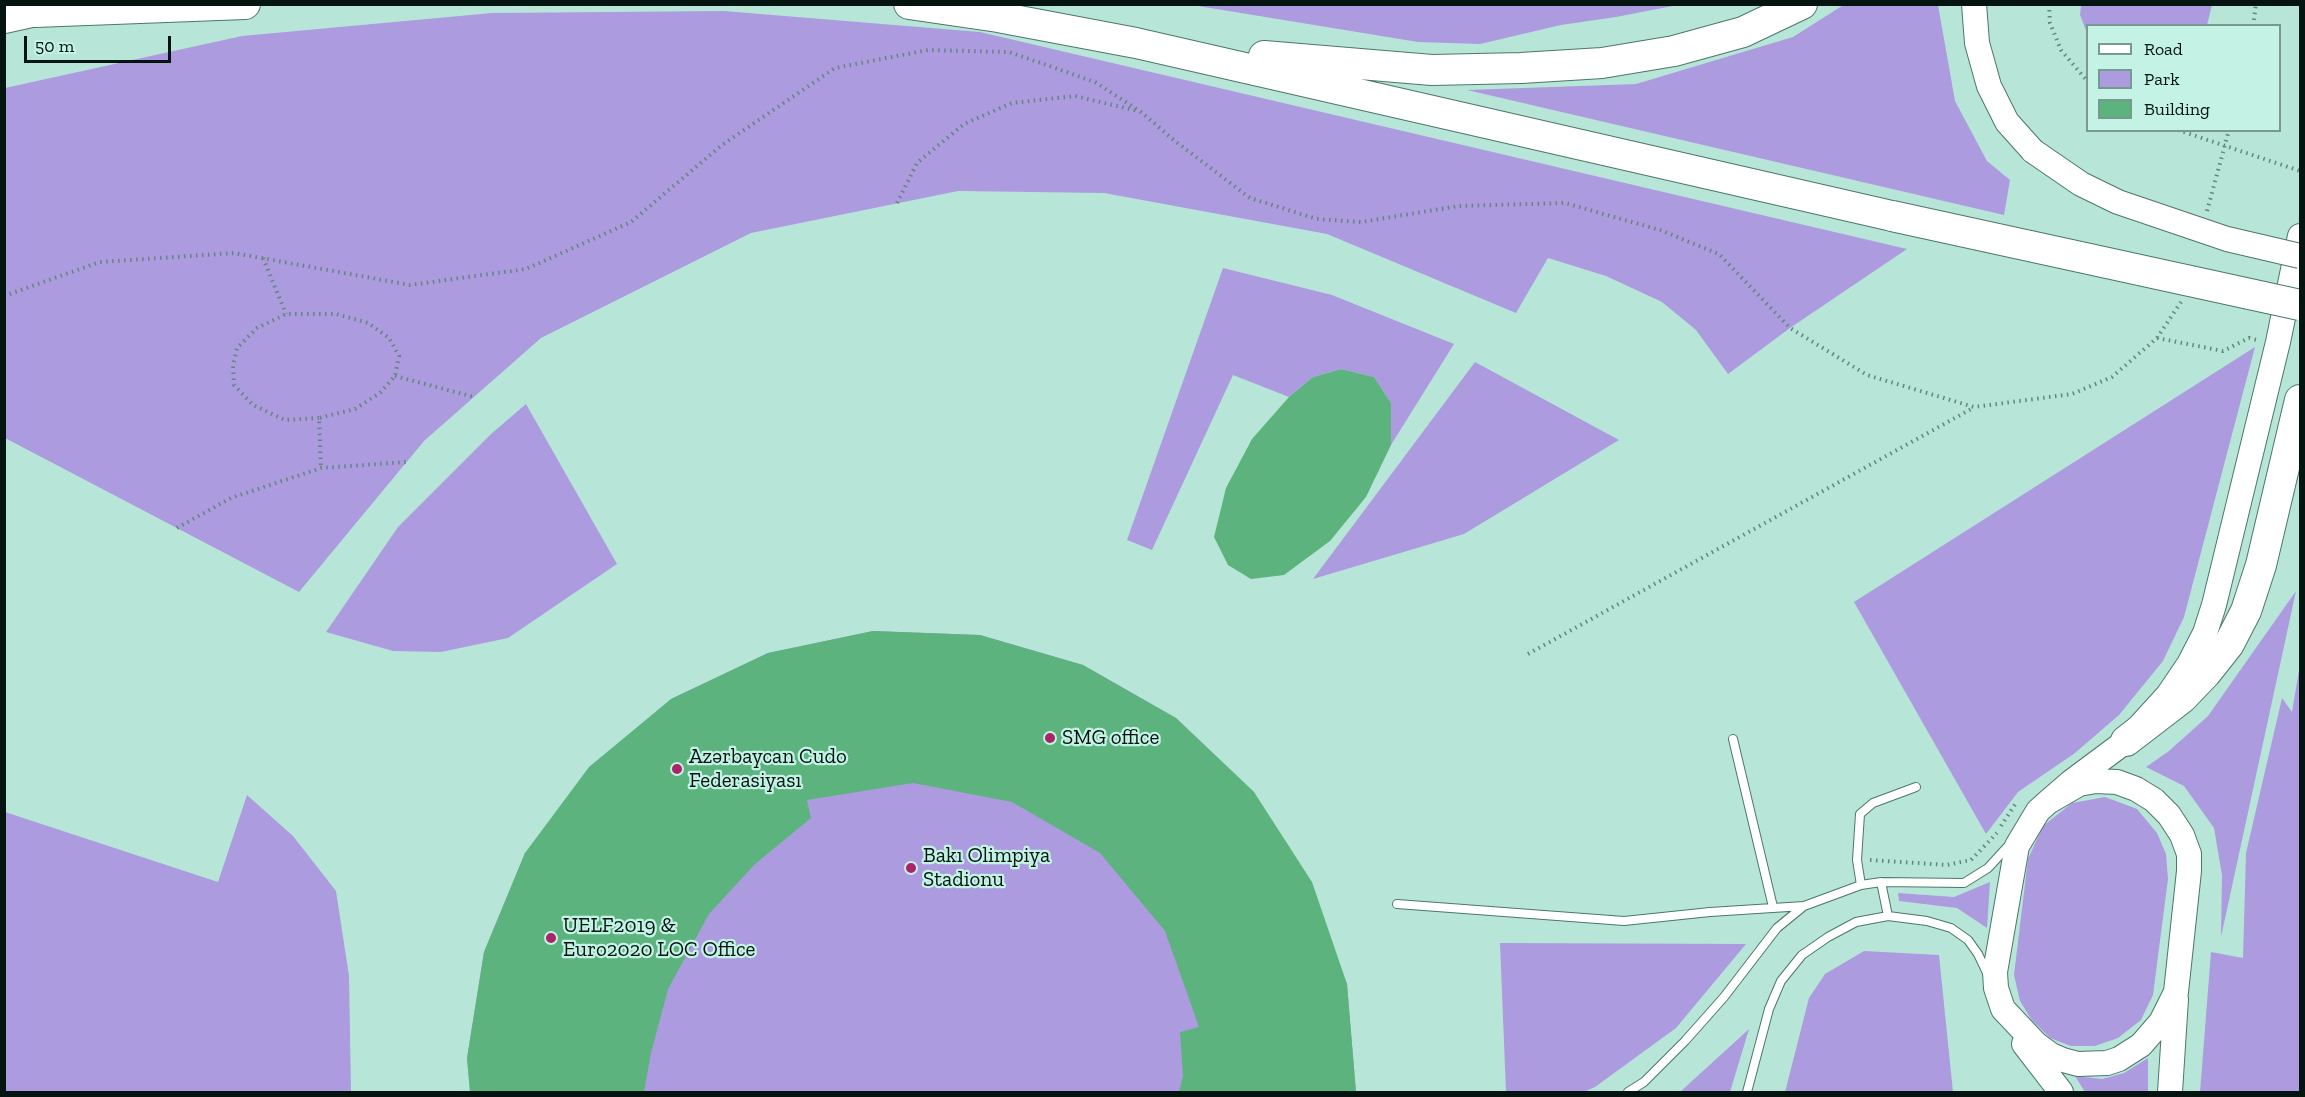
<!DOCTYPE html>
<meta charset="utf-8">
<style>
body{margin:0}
#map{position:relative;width:2305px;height:1097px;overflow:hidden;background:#b7e6d8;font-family:"Zilla Slab",serif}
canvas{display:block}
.frame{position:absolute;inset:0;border:6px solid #041511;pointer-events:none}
.legend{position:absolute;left:2086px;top:24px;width:195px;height:108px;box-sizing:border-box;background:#c4f3e5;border:2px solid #779a90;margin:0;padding:8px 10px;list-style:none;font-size:18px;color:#041511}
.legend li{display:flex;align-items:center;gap:12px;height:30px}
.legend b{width:30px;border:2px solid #779a90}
.scale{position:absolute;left:24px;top:36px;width:147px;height:27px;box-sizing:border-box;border:3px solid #041511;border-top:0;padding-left:8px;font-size:18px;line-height:21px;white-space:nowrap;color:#041511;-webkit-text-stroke:4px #c4f3e5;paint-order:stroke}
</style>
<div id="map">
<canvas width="2305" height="1097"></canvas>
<div class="frame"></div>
<ul class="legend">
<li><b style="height:8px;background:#fff"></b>Road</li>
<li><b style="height:16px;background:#ad9be0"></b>Park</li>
<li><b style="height:16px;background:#5cb37e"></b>Building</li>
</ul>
<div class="scale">50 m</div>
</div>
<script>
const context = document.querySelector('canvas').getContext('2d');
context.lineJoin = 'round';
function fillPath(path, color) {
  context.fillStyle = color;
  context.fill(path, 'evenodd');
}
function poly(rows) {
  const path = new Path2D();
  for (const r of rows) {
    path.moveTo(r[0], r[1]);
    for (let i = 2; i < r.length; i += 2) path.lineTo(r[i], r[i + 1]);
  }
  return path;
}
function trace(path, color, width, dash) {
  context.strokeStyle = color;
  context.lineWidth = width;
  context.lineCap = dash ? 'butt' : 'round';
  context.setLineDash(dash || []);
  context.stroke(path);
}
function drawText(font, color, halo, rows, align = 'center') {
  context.font = font + ' "Zilla Slab",serif';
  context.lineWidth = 4.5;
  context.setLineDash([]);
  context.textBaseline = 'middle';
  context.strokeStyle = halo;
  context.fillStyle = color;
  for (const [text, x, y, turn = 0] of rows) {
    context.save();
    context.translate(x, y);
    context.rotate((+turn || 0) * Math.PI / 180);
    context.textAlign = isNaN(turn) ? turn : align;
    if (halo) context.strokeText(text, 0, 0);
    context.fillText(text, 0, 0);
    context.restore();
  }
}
const green = poly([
 [1845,4,1938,5,1955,101,1987,161,2010,180,2004,215,1467,90,1636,84,1793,37],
 [1192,5,1678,5,1616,17,1561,25,1480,44,1418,42],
 [2081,5,2081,4,2212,5,2207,25,2088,26,2087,33,2080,15],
 [724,11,980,32,1907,249,1790,328,1728,374,1696,330,1662,302,1606,276,1548,258,1516,313,1327,234,1104,193,958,191,751,233,541,338,424,441,299,592,5,438,5,88,242,36,492,13],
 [1223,268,1332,295,1454,344,1391,445,1391,403,1374,377,1341,369,1313,377,1289,397,1233,375,1152,550,1127,540],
 [2255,347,2184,617,2163,661,2119,715,2075,753,2018,792,1986,834,1854,602],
 [1475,362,1619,440,1464,534,1313,579],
 [526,404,617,564,508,638,441,652,393,651,326,632,398,527,491,434],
 [2296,591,2221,937,2222,875,2214,828,2184,786,2146,767,2169,751,2208,716],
 [873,631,980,635,1083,665,1176,718,1254,792,1347,984,1356,1092,470,1092,467,1058,484,952,525,853,671,699,768,653],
 [2300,664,2300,1092,2200,1092,2211,952,2243,958,2246,853,2282,698,2292,712],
 [247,795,293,836,336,891,349,976,351,1092,5,1092,5,812,218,882],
 [2105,797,2137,809,2157,833,2166,854,2168,879,2153,995,2141,1020,2118,1038,2095,1046,2071,1046,2050,1038,2031,1019,2020,1001,2014,975,2028,859,2043,826,2072,803],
 [1990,882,1987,928,1957,908,1899,901,1898,893,1954,897],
 [1500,943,1746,944,1676,1028,1595,1087,1584,1092,1506,1092],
 [1864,951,1939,955,1953,1092,1785,1092,1809,998,1825,974],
 [1749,1029,1730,1092,1680,1092],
 [2148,1058,2148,1092,2085,1092,2075,1076,2102,1079,2124,1073]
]);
const building = poly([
 [1341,369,1374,377,1391,403,1391,445,1366,497,1330,541,1284,575,1251,579,1228,565,1214,537,1226,488,1252,439,1289,397,1313,377],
 [873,631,980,635,1083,665,1176,718,1254,792,1312,882,1347,984,1356,1092,1179,1092,1183,1076,1180,1032,1199,1027,1165,931,1100,853,1012,802,913,783,807,800,811,818,755,864,709,914,668,989,651,1053,644,1092,470,1092,467,1058,484,952,525,853,589,767,671,699,768,653]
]);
const path = poly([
 [2049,4,2050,23,2061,50,2088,82],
 [2253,26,2256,4],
 [897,203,917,163,964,124,1012,103,1075,96,1138,111],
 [2207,211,2229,130],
 [263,258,286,314],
 [4,296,100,262,234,253,410,285,526,269,631,222,722,145,835,68,928,50,1009,52,1095,82,1141,112,1175,141,1250,198,1317,219,1361,222,1459,206,1565,203,1660,230,1719,254,1790,328,1867,375,1974,407,2072,394,2112,377,2157,338,2181,302],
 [2157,338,2223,351,2249,338,2257,340],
 [395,376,474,397],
 [319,418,285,420,253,405,234,385,233,366,237,348,257,328,286,314,336,314,368,323,389,338,399,356,395,376,380,393,355,409,319,418,321,468],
 [177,528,231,498,321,468,407,462],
 [1528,654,1973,408],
 [2001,826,2016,803],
 [1870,860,1947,865,1971,860,1997,833]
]);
const lane = poly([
 [1733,739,1773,907],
 [1881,882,1888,916],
 [1861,885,1857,860,1860,814,1873,803,1916,787],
 [1397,904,1624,921,1710,912,1804,906],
 [1628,1092,1644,1082,1685,1041,1724,997,1777,928,1804,906,1861,885,1881,882,1964,883,1988,868,2010,844],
 [1747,1092,1769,1009,1781,981,1802,955,1828,937,1856,922,1888,916,1927,921,1951,928,1968,940,1978,954,1988,975]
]);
const secondary = poly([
 [1974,4,1977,43,1989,86,2007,122,2033,151],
 [2048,802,2079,784,2096,781,2117,782,2136,789,2154,800,2169,815,2182,835,2189,854,2189,871,2176,992,2161,1022,2141,1045,2119,1059,2107,1063,2078,1064,2063,1060,2051,1055,2036,1044,2003,1009,1996,988,1995,972,2017,846,2038,811,2048,802,2071,782,2126,741,2168,695,2189,664,2205,633,2214,605,2278,342,2300,236],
 [2024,1044,2061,1092],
 [2170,1092,2176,999]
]);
const highway = poly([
 [909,4,998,17,1136,43,1892,216],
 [35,12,245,4],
 [4,18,54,7],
 [1264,56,1432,70,1521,68,1602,63,1674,51,1743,32,1802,4],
 [2126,741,2182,698,2206,673,2229,644,2246,611,2261,565,2300,400]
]);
const pathBridge = poly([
 [2178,130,2300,171]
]);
const secondaryBridge = poly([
 [2033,151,2081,184,2118,202,2227,239,2300,256]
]);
const highwayBridge = poly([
 [1892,216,2300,305]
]);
const markers = [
 [1050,738,6,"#ab2368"],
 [677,769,6,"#ab2368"],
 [911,868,6,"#ab2368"],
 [551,938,6,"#ab2368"]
];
const poiNames = [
 ["SMG office",1062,738],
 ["Azərbaycan Cudo",689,757],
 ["Federasiyası",689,781],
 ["Bakı Olimpiya",923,856],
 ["Stadionu",923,880],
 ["UELF2019 &",563,926],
 ["Euro2020 LOC Office",563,950]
];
fillPath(green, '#ad9be0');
fillPath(building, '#5cb37e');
trace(lane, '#4b776b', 10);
trace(secondary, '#4b776b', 26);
trace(highway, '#4b776b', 32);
trace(path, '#64857c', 4, [1.5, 4.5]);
trace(lane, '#fff', 8);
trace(secondary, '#fff', 24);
trace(highway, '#fff', 30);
trace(secondaryBridge, '#4b776b', 26, []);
trace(highwayBridge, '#4b776b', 32, []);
trace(pathBridge, '#64857c', 4, [1.5, 4.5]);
trace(secondaryBridge, '#fff', 24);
trace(highwayBridge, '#fff', 30);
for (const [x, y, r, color] of markers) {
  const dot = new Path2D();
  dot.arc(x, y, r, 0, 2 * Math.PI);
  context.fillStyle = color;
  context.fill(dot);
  trace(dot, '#c4f3e5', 2);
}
drawText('21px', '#041511', '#c4f3e5', poiNames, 'left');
</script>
